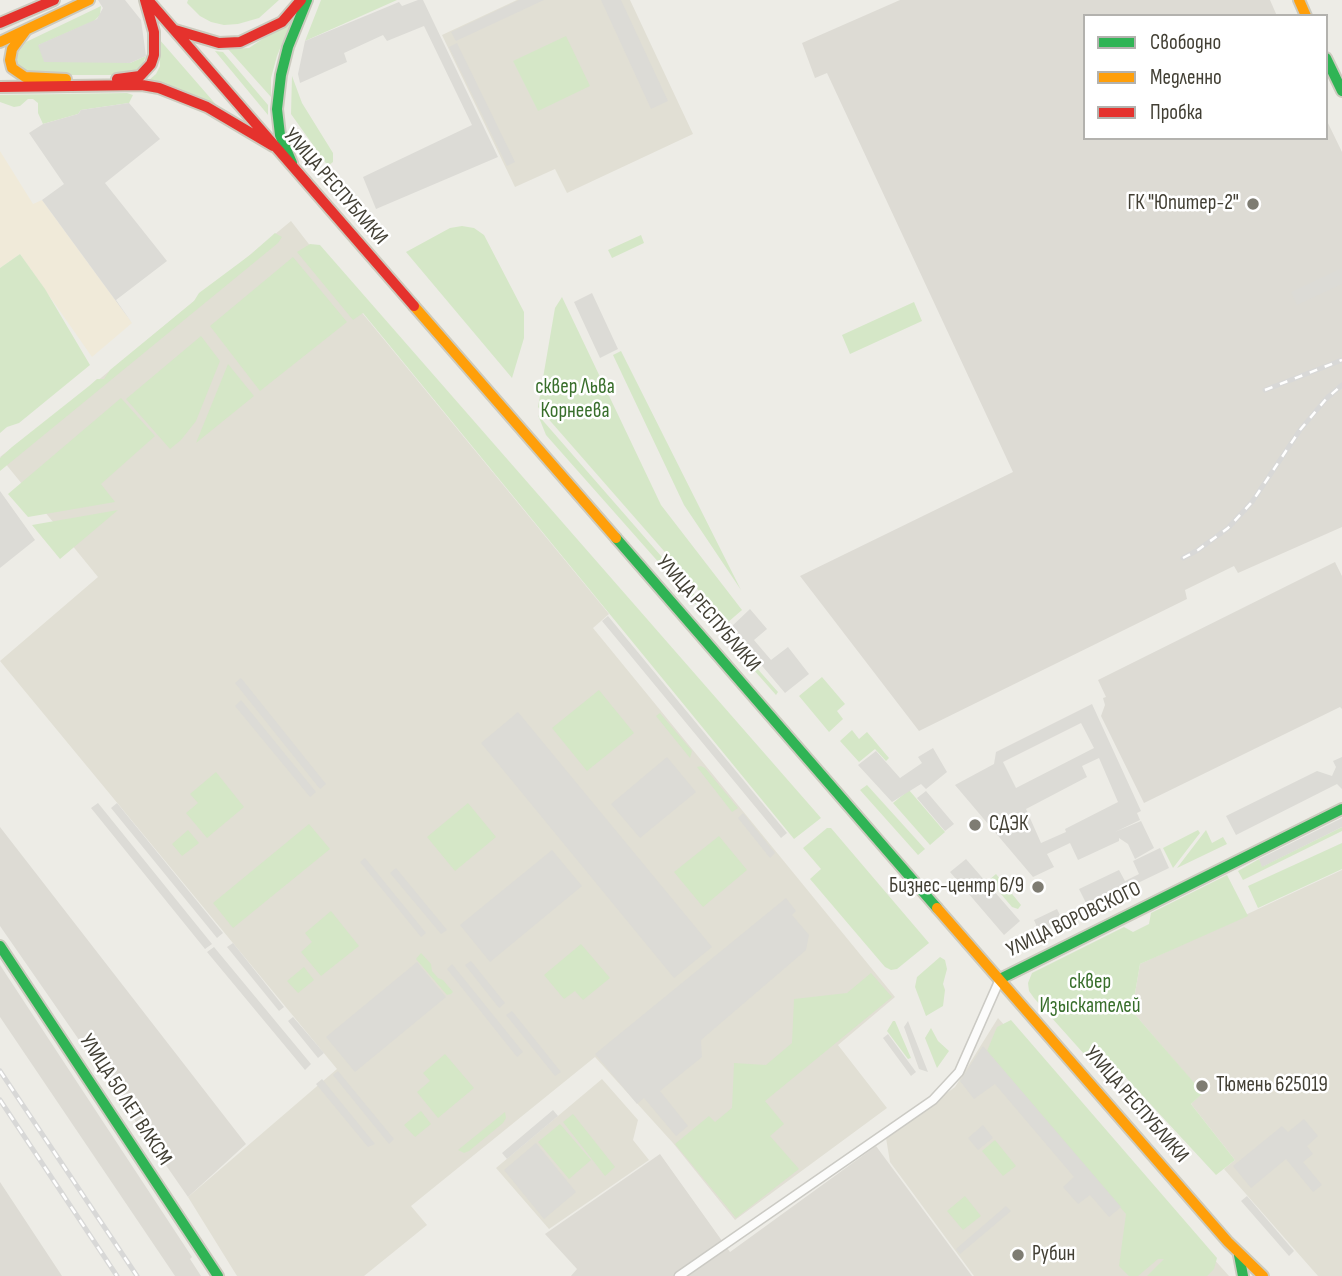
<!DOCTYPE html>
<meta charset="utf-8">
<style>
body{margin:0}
#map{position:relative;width:1342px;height:1276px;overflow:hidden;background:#edece6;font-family:"Sofia Sans Condensed",sans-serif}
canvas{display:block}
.legend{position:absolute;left:1083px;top:14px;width:245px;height:126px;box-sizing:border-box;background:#fff;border:2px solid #b3b2ae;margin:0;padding:9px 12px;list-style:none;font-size:21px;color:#423f34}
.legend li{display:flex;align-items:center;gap:14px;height:35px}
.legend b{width:35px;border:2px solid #b3b2ae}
</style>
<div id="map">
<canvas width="1342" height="1276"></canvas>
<ul class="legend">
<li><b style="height:9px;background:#30b455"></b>Свободно</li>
<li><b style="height:9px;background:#ff9f0a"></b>Медленно</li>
<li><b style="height:9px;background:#e5322d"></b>Пробка</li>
</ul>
</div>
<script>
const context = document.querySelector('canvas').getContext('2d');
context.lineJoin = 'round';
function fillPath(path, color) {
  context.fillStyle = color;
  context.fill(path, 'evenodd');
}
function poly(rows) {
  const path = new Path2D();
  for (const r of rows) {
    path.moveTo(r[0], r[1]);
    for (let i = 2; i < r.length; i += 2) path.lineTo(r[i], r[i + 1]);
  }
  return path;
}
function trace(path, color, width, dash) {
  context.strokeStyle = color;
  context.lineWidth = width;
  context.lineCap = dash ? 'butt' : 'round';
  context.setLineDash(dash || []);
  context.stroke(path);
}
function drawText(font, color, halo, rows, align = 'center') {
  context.font = font + ' "Sofia Sans Condensed",sans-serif';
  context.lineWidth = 5;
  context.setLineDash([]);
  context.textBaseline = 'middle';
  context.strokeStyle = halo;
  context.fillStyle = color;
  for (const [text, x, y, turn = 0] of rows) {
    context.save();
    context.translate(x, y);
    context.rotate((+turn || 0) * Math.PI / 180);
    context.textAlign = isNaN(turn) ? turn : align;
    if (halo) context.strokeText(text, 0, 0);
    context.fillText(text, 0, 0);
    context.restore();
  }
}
const residential = poly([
 [517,0,630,0,693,134,567,193,555,169,515,187,442,35],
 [291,221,363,314,609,614,593,628,895,997,838,1045,887,1108,735,1220,673,1143,595,1057,411,1206,427,1225,364,1276,237,1276,188,1197,337,1069,0,661,98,577,0,457,96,382],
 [1342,870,1342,1276,1318,1276,1224,1169,1235,1160,1191,1104,1202,1093,1132,1011,1140,964],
 [998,1018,1229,1276,974,1276,890,1162,886,1138,955,1087],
 [602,1079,638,1120,633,1140,649,1160,549,1229,496,1168]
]);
const commercial = poly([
 [0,151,33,204,42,200,132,323,92,357,20,254,0,268]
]);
const industrial = poly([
 [900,0,1270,0,1277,16,1085,16,1085,138,1326,138,1326,119,1342,152,1342,527,1238,573,1234,566,1185,590,1187,599,919,731,800,576,1013,472,827,73,815,78,802,43],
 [1335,562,1342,576,1342,709,1340,707,1144,803,1101,716,1105,705,1103,698,1106,697,1098,680],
 [0,827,246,1144,188,1197,0,926],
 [0,965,192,1257,190,1259,201,1276,175,1276,0,1017],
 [876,1146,972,1276,571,1276,577,1269,545,1234,660,1154,730,1252],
 [0,1182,62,1276,0,1276]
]);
const green = poly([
 [188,0,279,0,259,18,238,24,224,25,211,22,200,16,187,3],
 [321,0,397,0,305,41],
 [101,6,100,15,94,21,39,45,130,63,146,56,141,68,136,72,127,75,33,75,17,68,17,54,26,42],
 [292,19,277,56,271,78,271,97,228,49,249,48],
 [566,36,590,86,538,111,513,61],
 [159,39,219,108,176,88,149,80,156,74,160,66],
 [215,51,223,52,268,105,268,115],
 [292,76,302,103,333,153,333,162,328,166,291,114],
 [127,93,133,95,129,103,81,110,78,114,43,124,38,113,38,103,33,99,28,99,20,106,14,107,0,102,0,95],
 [462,226,474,228,484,235,524,312,524,338,512,378,406,252,450,228],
 [275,233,282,237,278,243,0,471,0,458,12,447,89,386,97,379,104,379,110,370,194,301,199,293,250,255],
 [641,235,644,243,612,258,608,250],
 [310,244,320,245,821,818,794,839,363,313,353,320,297,252],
 [20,254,45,289,90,365,19,423,7,427,0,433,0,268],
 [293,257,347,322,260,391,210,326],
 [562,297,661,505,742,610,727,623,538,407,555,308],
 [914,302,922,321,850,354,842,335],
 [201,336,220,361,196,421,181,440,170,449,126,399],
 [621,351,741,590,684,505,613,355],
 [228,364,254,396,196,443],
 [121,398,155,436,101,484,115,502,28,517,8,494],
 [538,415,723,627,725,632,778,692,776,695,546,435],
 [118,510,60,559,32,525],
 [822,677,845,704,837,711,843,719,829,732,799,696],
 [599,690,634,733,587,771,552,728],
 [660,713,692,751,690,758,656,716],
 [852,730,859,739,867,732,889,758,886,761,875,749,859,762,840,741],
 [701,766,705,768,738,808,732,812,697,767],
 [216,772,244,807,207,838,186,813,198,803,190,794],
 [867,785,925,849,918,855,860,790],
 [909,790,945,832,930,845,893,803],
 [468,803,496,837,455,871,427,837],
 [309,824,330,849,233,928,213,903],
 [1342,827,1342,831,1243,880,1238,871,1259,859,1263,866],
 [827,828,831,828,929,943,897,969,891,970,885,967,810,879,821,869,803,848],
 [188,830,199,843,182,856,172,844],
 [1198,830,1200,833,1173,868,1163,848],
 [1206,830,1212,843,1223,837,1227,844,1177,868],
 [719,836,747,870,703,907,674,872],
 [1342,843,1342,869,1258,908,1248,886],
 [996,874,1021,905,1018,909,1012,907,989,880],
 [1227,875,1248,916,1140,964,1132,1011,1203,1093,1191,1104,1235,1160,1216,1175,1105,1055,1093,1064,1034,998,1029,991,1028,983,1032,973,1124,927,1133,932,1149,924,1151,913],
 [331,911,359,946,321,976,301,952,312,942,305,933],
 [581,944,610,978,583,1000,575,991,564,999,544,975],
 [421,953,431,964,432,971,438,978,443,980,453,992,451,994,447,995,416,959],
 [940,957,945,960,947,969,943,984,945,990,943,1006,926,1016,915,987,917,977],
 [304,967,314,980,298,993,287,981],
 [871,973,892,997,765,1101,784,1124,770,1136,799,1169,736,1218,675,1144,709,1116,715,1122,732,1108,734,1063,766,1065,792,1043,794,999,847,993],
 [1011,1020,1217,1258,1214,1269,1207,1276,1147,1276,1164,1259,1158,1259,1138,1276,1129,1276,1119,1266,1126,1214,987,1051,997,1027],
 [893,1021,895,1021,911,1058,908,1059,887,1031],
 [931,1028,938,1041,949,1051,937,1068,925,1038],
 [445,1054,474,1088,438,1118,417,1092,430,1081,423,1073],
 [421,1111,431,1124,415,1137,404,1125],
 [505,1112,506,1118,503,1123,469,1151,464,1153,458,1150],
 [573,1114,615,1167,605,1176,563,1122],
 [560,1124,591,1160,569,1179,538,1142],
 [995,1140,1016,1166,1003,1176,982,1151],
 [965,1196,981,1216,963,1230,947,1211]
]);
const parking = poly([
 [98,0,125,0,141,20,146,56,130,63,44,62,38,45,97,19,103,8],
 [418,0,423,0,498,157,376,209,363,177,472,125,424,26,387,41,383,35,344,53,347,62,300,83,298,74,305,41,399,2,402,6],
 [519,0,544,0,456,41,451,32],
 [601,0,621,0,668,101,651,109],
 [457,43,515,162,507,166,449,47],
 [129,103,160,139,105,183,167,261,116,300,132,323,42,200,64,184,29,133,43,124,78,114,81,110],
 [1342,268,1342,284,1297,305,1291,292],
 [592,293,618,349,600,358,574,302],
 [0,491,35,540,0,568],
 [750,609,767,629,754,640,771,660,788,647,809,674,785,693,730,628],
 [608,616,787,833,781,838,602,621],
 [241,678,326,784,320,789,235,683],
 [241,700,316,792,310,797,235,706],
 [1092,704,1141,811,1137,813,1140,820,1115,832,1141,821,1154,848,1135,859,1128,844,1119,838,1119,841,1078,860,1070,843,1047,854,1054,867,1033,877,955,785,994,764,996,752],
 [1081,723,1094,748,1016,788,1003,762],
 [1099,758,1118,802,1065,829,1066,832,1041,843,1026,809,1087,777,1082,766],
 [518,712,712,947,674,978,481,743],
 [933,748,947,772,926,789,921,784,892,802,858,765,876,751,900,778,922,763,918,757],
 [667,757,696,792,640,838,611,804],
 [1342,757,1342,789,1337,784,1236,835,1226,816,1317,771,1332,776,1336,767,1333,761],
 [926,791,954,824,945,831,917,798],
 [98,803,212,944,205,949,91,808],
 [117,803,223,933,217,938,111,808],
 [743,813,775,853,770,858,738,818],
 [1342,818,1342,827,1262,867,1259,859],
 [1160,848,1169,868,1088,907,1079,889,1119,870,1125,881,1139,874,1133,861],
 [552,850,582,886,490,962,460,925],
 [365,858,426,933,421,937,360,862],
 [966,859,1020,921,1004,935,950,872],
 [396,868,447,930,441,934,390,873],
 [786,898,796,911,792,915,809,935,806,950,701,1040,702,1057,660,1091,688,1126,676,1136,644,1098,637,1104,595,1054],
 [1057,909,1064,923,1040,934,1034,920],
 [233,943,284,1007,279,1011,227,947],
 [214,947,311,1064,305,1070,207,952],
 [471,961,505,1003,499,1008,465,965],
 [417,962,446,997,355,1072,326,1037],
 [452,964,523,1052,517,1057,447,969],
 [512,1011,561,1072,555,1076,506,1015],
 [293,1017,324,1053,318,1058,288,1021],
 [908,1021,928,1072,919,1069,904,1027],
 [888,1034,916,1072,911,1076,883,1038],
 [983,1046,1121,1207,1109,1217,1090,1195,1078,1204,1063,1187,1074,1177,995,1084,974,1099,960,1081],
 [1102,1057,1129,1089,1123,1094,1096,1063],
 [338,1071,394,1139,389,1144,333,1075],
 [322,1079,375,1144,368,1147,316,1084],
 [553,1110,558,1116,507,1159,502,1153],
 [1304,1119,1318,1136,1307,1146,1313,1154,1303,1162,1322,1185,1313,1192,1286,1159,1251,1188,1233,1166,1282,1126,1288,1132],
 [983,1125,993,1138,978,1150,968,1138],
 [536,1143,576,1192,544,1219,504,1170],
 [1247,1196,1294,1251,1289,1256,1241,1201],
 [1006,1206,1011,1211,960,1254,956,1249]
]);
const street = poly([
 [679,1276,933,1100,959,1072,1000,979]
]);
const fast = poly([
 [1326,58,1342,91],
 [292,163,280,135,277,109,281,75,288,47,307,0],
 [616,538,937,908],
 [0,946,218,1276],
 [1000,979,1342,809],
 [1239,1255,1243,1276]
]);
const slow = poly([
 [1299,0,1306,16],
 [26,30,12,49,10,60,12,68,25,77,66,79],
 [0,42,89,0],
 [414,306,616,538],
 [937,908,1228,1242,1263,1276]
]);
const jam = poly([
 [148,0,414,306],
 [0,23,54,0],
 [175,30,219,43,240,42,282,22,301,0],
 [117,79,140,76,151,64,154,55,154,32,145,0],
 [0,87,142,85,159,88,207,107,273,146]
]);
const rail = poly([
 [1265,390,1342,360],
 [1183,558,1198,550,1228,528,1252,502,1300,430,1326,399,1342,385],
 [0,1071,137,1276],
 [0,1100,117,1276]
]);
const markers = [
 [1253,204,7,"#7e7c72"],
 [975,825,7,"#7e7c72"],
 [1038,887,7,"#7e7c72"],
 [1202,1086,7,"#7e7c72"],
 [1018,1255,7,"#7e7c72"]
];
const streetNames = [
 ["УЛИЦА РЕСПУБЛИКИ",335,187,49],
 ["УЛИЦА РЕСПУБЛИКИ",708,614,49],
 ["УЛИЦА ВОРОВСКОГО",1074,920,-26],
 ["УЛИЦА 50 ЛЕТ ВЛКСМ",125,1100,57],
 ["УЛИЦА РЕСПУБЛИКИ",1136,1105,49]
];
const poiNames = [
 ["ГК \"Юпитер-2\"",1239,204,"right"],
 ["СДЭК",989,825],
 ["Бизнес-центр 6/9",1024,887,"right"],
 ["Тюмень 625019",1216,1086],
 ["Рубин",1032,1255]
];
const parkNames = [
 ["сквер Льва",575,388],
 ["Корнеева",575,412],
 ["сквер",1090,983],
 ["Изыскателей",1090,1007]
];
fillPath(residential, '#e1dfd4');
fillPath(commercial, '#f0ead9');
fillPath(industrial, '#dddbd4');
fillPath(green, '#d5e7c7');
fillPath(parking, '#dcdbd6');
trace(street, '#cbcac4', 11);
trace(fast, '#cccabe', 14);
trace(slow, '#cccabe', 14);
trace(jam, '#cccabe', 14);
trace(street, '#fcfcfb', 8);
trace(fast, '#30b455', 10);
trace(slow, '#ff9f0a', 10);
trace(jam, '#e5322d', 10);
trace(rail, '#d8d8d7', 5);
trace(rail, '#fff', 2.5, [8]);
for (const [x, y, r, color] of markers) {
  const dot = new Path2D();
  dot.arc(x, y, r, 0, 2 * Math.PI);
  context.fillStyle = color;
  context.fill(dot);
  trace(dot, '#fff', 2.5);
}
drawText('21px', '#423f34', '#fff', streetNames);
drawText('21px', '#423f34', '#fff', poiNames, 'left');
drawText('21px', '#396f2c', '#fff', parkNames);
</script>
